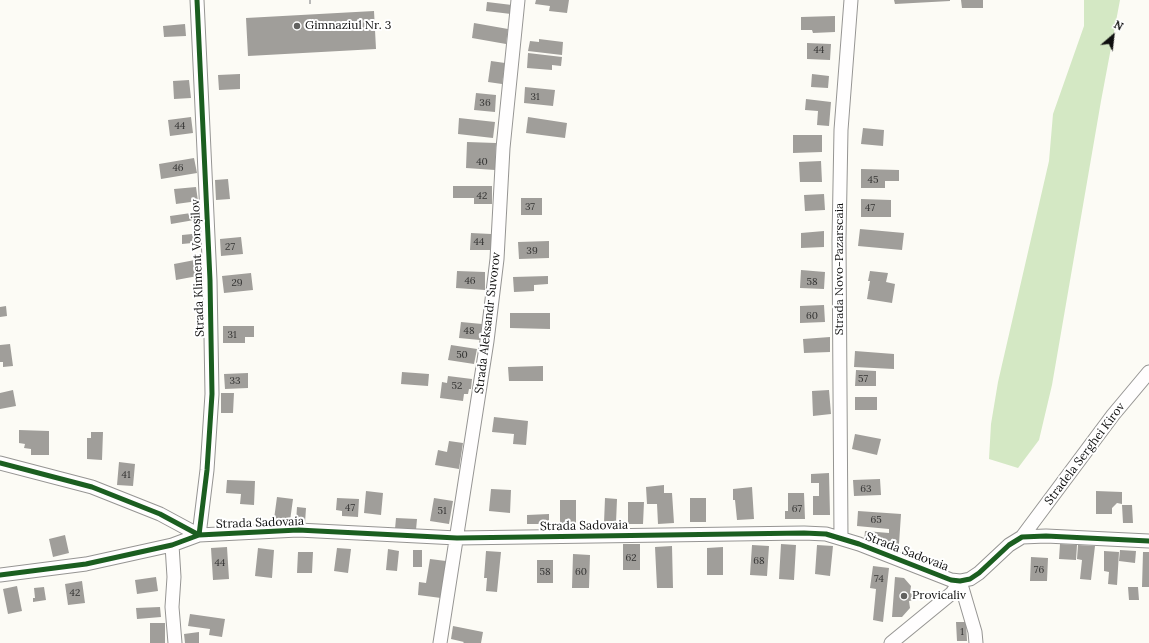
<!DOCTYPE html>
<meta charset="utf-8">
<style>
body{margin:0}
#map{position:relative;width:1149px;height:643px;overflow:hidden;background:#fcfbf5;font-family:Lora,serif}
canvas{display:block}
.north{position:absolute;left:1093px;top:16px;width:40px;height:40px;-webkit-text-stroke:3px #fff;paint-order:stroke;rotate:28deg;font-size:11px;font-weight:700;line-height:16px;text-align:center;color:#0f0f0f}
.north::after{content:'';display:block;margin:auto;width:14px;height:18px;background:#0f0f0f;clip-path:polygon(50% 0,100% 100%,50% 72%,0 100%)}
</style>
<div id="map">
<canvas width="1149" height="643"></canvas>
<div class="north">N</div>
</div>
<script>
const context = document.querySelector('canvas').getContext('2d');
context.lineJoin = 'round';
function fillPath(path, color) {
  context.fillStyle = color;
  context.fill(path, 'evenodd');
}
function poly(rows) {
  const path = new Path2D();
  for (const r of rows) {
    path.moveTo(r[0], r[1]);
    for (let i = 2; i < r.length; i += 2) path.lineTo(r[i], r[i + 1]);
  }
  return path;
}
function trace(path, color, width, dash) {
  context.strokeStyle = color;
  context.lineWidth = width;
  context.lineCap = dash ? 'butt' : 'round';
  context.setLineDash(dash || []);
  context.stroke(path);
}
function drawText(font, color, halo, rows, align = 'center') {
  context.font = font + ' Lora,serif';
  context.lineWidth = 4;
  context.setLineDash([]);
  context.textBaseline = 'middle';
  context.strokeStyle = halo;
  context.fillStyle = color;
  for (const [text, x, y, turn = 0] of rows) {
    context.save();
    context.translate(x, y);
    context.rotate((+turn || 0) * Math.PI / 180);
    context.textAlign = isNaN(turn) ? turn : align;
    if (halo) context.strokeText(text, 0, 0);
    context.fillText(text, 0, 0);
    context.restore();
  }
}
const forest = poly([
 [1084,0,1120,0,1101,101,1052,385,1039,440,1018,468,989,459,991,424,998,382,1049,161,1053,114,1084,26]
]);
const building = poly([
 [536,0,569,0,567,13,549,11,550,6,535,4],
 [894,0,950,0,950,1,895,4],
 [961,0,983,0,983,8,962,8],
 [487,2,512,5,511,14,486,11],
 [374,11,376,49,248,56,246,18],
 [835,16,835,32,813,33,812,30,801,30,801,17],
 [474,23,508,29,506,44,472,38],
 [185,24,186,36,164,37,163,26],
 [539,39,563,42,562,55,528,51,530,41,539,42],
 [807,43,831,44,830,60,807,59],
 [528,53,562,57,561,66,552,65,552,70,527,68],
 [491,61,505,63,502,84,488,82],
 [240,74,240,89,219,90,218,75],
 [812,74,829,76,828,88,811,87],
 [189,80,191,98,174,99,173,81],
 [525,87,555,90,553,106,524,103],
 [476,93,496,95,495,112,474,110],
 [806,99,831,102,829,126,817,125,818,111,805,110],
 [191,117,193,133,170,136,168,120],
 [528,117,567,123,565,138,526,133],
 [459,118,495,122,493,138,458,134],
 [863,128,884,130,883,146,861,144],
 [793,135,822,135,822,152,793,153],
 [467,142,496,143,495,170,466,168],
 [194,158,197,173,161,179,159,164],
 [821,161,822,182,800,182,799,162],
 [861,169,899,170,899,181,885,181,885,188,861,188],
 [228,179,230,199,216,200,215,180],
 [453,186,492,186,492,204,474,204,474,198,453,198],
 [196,187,198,201,176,204,174,189],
 [824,194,825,210,805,211,804,195],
 [521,198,542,198,542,215,521,215],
 [861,199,891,200,891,217,861,217],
 [198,212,200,219,171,224,170,216],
 [860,229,904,233,902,250,858,246],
 [824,231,824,247,801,248,801,233],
 [202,233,203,242,182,244,182,235],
 [471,233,491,234,491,250,470,250],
 [241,237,243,254,221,256,220,239],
 [549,241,549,258,519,259,518,242],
 [200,259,203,275,176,280,174,264],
 [801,270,825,272,824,289,800,288],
 [457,271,485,272,485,290,456,288],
 [870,271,888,273,886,282,895,284,892,303,867,299,870,281,868,281],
 [251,273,253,290,224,293,222,276],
 [548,276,548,284,534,285,534,291,514,292,513,277],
 [824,305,825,322,800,323,800,306],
 [6,306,7,316,0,317,0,307],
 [510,313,550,313,550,329,510,328],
 [461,322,482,324,480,340,459,338],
 [223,326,254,326,254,337,245,337,245,343,223,343],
 [830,337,830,352,804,353,803,339],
 [10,344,13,366,3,367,3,362,0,362,0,345],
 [451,345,477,349,474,364,448,360],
 [855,351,894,354,894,369,854,367],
 [543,366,543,381,509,381,508,367],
 [856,370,876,371,876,386,855,386],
 [402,372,429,374,428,386,401,384],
 [248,373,248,388,225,389,224,374],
 [448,376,472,379,471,389,469,389,468,394,464,394,463,401,440,398,442,382,447,383],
 [13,390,16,406,0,409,0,393],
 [829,390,831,414,813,416,812,391],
 [221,393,234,393,233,413,221,413],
 [855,397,877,397,877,410,855,410],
 [494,417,528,421,526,445,513,444,514,434,492,432],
 [19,430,49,431,49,455,31,455,31,449,24,448,25,444,19,443],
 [91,432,103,432,102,460,87,459,87,438,91,438],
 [855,434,881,439,877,455,852,449],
 [449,441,463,443,459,469,435,465,438,450,447,452],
 [119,462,135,464,133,486,117,485],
 [829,473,830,515,813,515,813,496,819,496,819,483,811,483,811,474],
 [880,479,881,495,854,496,853,480],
 [227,480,255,481,254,505,240,504,241,494,226,493],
 [664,485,664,493,672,493,674,523,658,524,657,504,647,504,646,487],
 [752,487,754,519,737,520,735,500,733,500,733,489],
 [491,489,511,490,510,513,489,511],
 [366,491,383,493,381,515,364,513],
 [1096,491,1122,492,1122,504,1117,503,1112,508,1112,514,1096,514],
 [788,493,804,493,805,519,785,519,785,511,788,511],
 [277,497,293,499,290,521,274,519],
 [337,498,359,499,358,517,342,516,342,511,336,510],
 [434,498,453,501,449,524,430,521],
 [605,498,617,499,616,523,604,523],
 [690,498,706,498,706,522,690,522],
 [560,500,576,500,576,523,560,523],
 [628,502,644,502,643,524,628,524],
 [1122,505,1132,505,1133,523,1123,523],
 [297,507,306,508,305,523,296,522],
 [858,511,901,514,899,544,864,542,865,531,889,533,889,529,857,526],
 [549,514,549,524,527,524,527,515],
 [396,518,417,519,416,530,395,529],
 [65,535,69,553,53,557,49,539],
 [623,544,640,544,640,570,623,570],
 [781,544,796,545,794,580,779,579],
 [1060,544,1077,545,1076,560,1059,559],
 [752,545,769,546,767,576,750,575],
 [817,545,833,546,830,576,815,574],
 [1078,545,1095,546,1091,580,1080,579,1082,560,1077,559],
 [672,546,673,588,657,588,655,547],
 [227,547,229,579,213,580,211,548],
 [723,547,723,575,707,575,707,548],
 [258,548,274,550,272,578,255,576],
 [337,548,351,549,348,573,334,571],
 [388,549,399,551,397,571,386,570],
 [413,550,422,550,422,567,413,567],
 [1120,550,1136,551,1135,563,1119,561],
 [486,551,501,552,497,592,486,591,487,578,484,578],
 [1104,551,1119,552,1117,585,1108,584,1109,572,1104,571],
 [298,552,313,552,312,573,297,573],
 [1143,552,1149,552,1149,587,1142,587],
 [573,554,590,555,589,588,572,588],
 [1031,557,1048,558,1047,581,1030,581],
 [430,559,446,561,441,598,418,595,419,582,426,583],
 [537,560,553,560,553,583,537,583],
 [873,566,889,568,883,622,873,620,876,589,870,588],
 [156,577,158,591,137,594,135,580],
 [895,577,904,578,911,586,910,593,914,595,914,600,909,601,910,608,902,617,892,617],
 [82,581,85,603,68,605,65,584],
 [17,586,22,611,8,614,3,589],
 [44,587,46,600,33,602,33,598,35,598,34,588],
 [1128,587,1138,587,1139,600,1129,600],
 [160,607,161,617,137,619,136,608],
 [190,614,225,619,222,637,209,635,210,629,188,626],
 [956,622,966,622,967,641,957,641],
 [150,623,165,623,165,643,150,643],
 [453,626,483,632,481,643,463,643,464,642,451,639],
 [199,632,199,643,185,643,184,634]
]);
const path = poly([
 [310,0,310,6]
]);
const minor = poly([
 [0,463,92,487,160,514,199,535,207,470,212,394,210,280,197,0],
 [1022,537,1113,415,1149,372],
 [841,538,839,240,841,130,851,0],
 [172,545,174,577,172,607,175,643],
 [0,575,86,564,172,545,199,535,298,530,457,538,804,533,826,534,859,544,951,580,960,581,970,579,979,573,1009,545,1022,537,1046,536,1149,541],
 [960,581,975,632,976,643],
 [440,643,487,341,497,259,503,148,518,0],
 [891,643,952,593,960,581]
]);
const cycleway = poly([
 [0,463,92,487,160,514,199,535,207,470,212,394,210,280,197,0],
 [0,575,86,564,172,545,199,535,298,530,457,538,804,533,826,534,859,544,951,580,960,581,970,579,979,573,1009,545,1022,537,1046,536,1149,541]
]);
const markers = [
 [297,26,4,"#626260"],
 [904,596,4,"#626260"]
];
const numberNames = [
 ["44",819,50],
 ["31",535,97],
 ["36",485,103],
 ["44",180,126],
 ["40",482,162],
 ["46",178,168],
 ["45",873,180],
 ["42",482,196],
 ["37",530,207],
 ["47",870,208],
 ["44",479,242],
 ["27",230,247],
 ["39",532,251],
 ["46",470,281],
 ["58",812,282],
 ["29",237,283],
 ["60",812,316],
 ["48",469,331],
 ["31",232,335],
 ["50",462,355],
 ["57",863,379],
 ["33",235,381],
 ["52",457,386],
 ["41",126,475],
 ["63",866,489],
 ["47",350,508],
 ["67",797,509],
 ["51",442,511],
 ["65",876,520],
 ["62",631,558],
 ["68",759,561],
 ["44",220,563],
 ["76",1039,570],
 ["58",545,572],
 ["60",581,572],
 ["74",879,579],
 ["42",75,593],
 ["1",962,632]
];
const poiNames = [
 ["Gimnaziul Nr. 3",305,26],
 ["Provicaliv",912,596]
];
const streetNames = [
 ["Strada Kliment Voroșilov",198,268,-92],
 ["Strada Novo-Pazarscaia",840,269,-90],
 ["Strada Aleksandr Suvorov",488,323,-83],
 ["Stradela Serghei Kirov",1085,454,-53],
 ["Strada Sadovaia",260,523,-2],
 ["Strada Sadovaia",584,526,-1],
 ["Strada Sadovaia",907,552,21]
];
fillPath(forest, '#d4e8c4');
fillPath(building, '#a09e9a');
trace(minor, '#969593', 15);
trace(path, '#b9b9b8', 2, [4, 2]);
trace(minor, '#fffefe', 13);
trace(cycleway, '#1b5e20', 5);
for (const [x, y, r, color] of markers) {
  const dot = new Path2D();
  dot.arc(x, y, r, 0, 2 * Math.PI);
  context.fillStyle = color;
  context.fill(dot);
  trace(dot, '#fff', 1.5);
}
drawText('10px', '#333332', null, numberNames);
drawText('12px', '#0f0f0f', '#fff', poiNames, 'left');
drawText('12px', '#0f0f0f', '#fff', streetNames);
</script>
